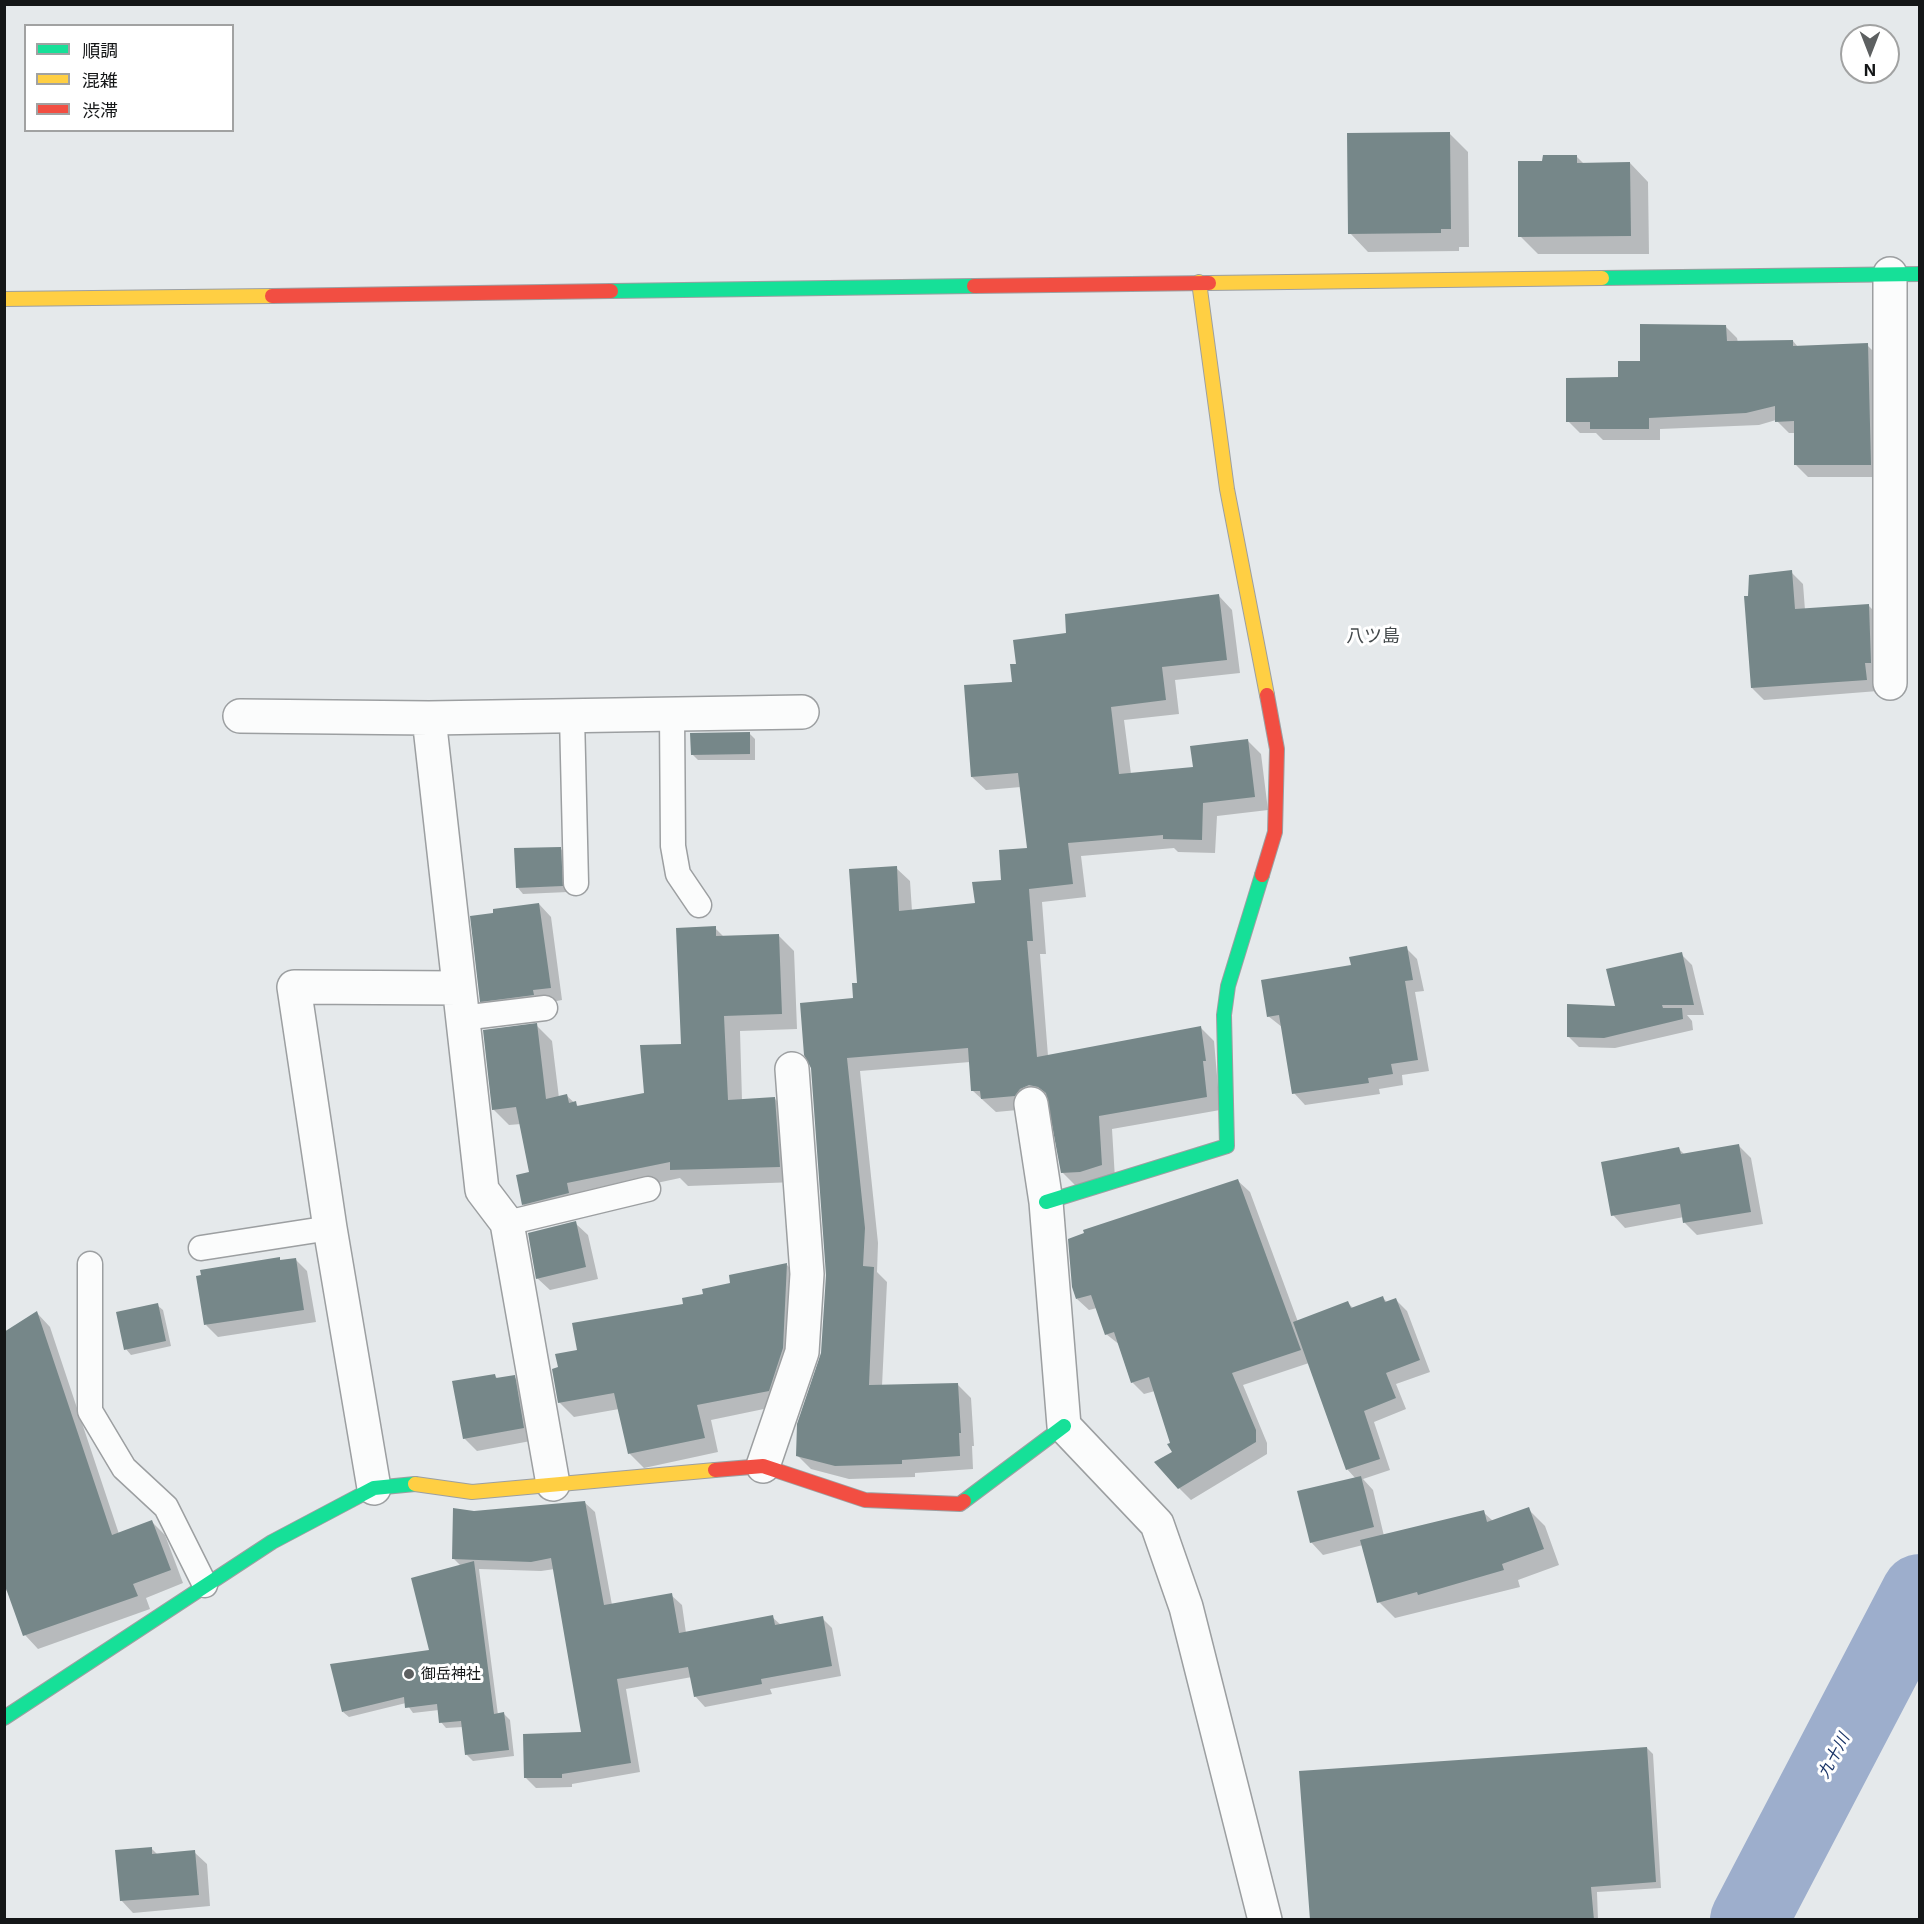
<!DOCTYPE html>
<meta charset="utf-8">
<style>
body{margin:0}
#map{position:relative;width:1924px;height:1924px;overflow:hidden;background:#e5e9eb;font-family:Inter,"Noto Sans JP",sans-serif}
canvas{display:block}
.frame{position:absolute;inset:0;border:6px solid #141617;pointer-events:none}
.legend{position:absolute;left:24px;top:24px;width:210px;height:108px;box-sizing:border-box;background:#fff;border:2px solid #a1a2a2;margin:0;padding:8px 10px;list-style:none;font-size:18px;color:#141617}
.legend li{display:flex;align-items:center;gap:12px;height:30px}
.legend b{width:30px;border:2px solid #a1a2a2}
.north{position:absolute;left:1840px;top:24px;width:60px;height:60px;box-sizing:border-box;background:#fff;border:2px solid #a1a2a2;border-radius:50%;rotate:180deg;font-size:16px;font-weight:700;line-height:24px;text-align:center;color:#141617}
.north::after{content:'';display:block;margin:auto;width:21px;height:27px;background:#5d6061;clip-path:polygon(50% 0,100% 100%,50% 72%,0 100%)}
</style>
<div id="map">
<canvas width="1924" height="1924"></canvas>
<div class="frame"></div>
<ul class="legend">
<li><b style="height:8px;background:#16e098"></b>順調</li>
<li><b style="height:8px;background:#ffcf43"></b>混雑</li>
<li><b style="height:8px;background:#f24e42"></b>渋滞</li>
</ul>
<div class="north">N</div>
</div>
<script>
const context = document.querySelector('canvas').getContext('2d');
context.lineJoin = 'round';
function fillPath(path, color) {
  context.fillStyle = color;
  context.fill(path, 'evenodd');
}
function poly(rows) {
  const path = new Path2D();
  for (const r of rows) {
    path.moveTo(r[0], r[1]);
    for (let i = 2; i < r.length; i += 2) path.lineTo(r[i], r[i + 1]);
  }
  return path;
}
function trace(path, color, width, dash) {
  context.strokeStyle = color;
  context.lineWidth = width;
  context.lineCap = dash ? 'butt' : 'round';
  context.setLineDash(dash || []);
  context.stroke(path);
}
function drawText(font, color, halo, rows, align = 'center') {
  context.font = font + ' Inter,"Noto Sans JP",sans-serif';
  context.lineWidth = 6;
  context.setLineDash([]);
  context.textBaseline = 'middle';
  context.strokeStyle = halo;
  context.fillStyle = color;
  for (const [text, x, y, turn = 0] of rows) {
    context.save();
    context.translate(x, y);
    context.rotate((+turn || 0) * Math.PI / 180);
    context.textAlign = isNaN(turn) ? turn : align;
    if (halo) context.strokeText(text, 0, 0);
    context.fillText(text, 0, 0);
    context.restore();
  }
}
const shadow = poly([
 [1449,133,1468,152,1469,247,1459,247,1459,251,1368,252,1350,233],
 [1576,156,1584,164,1630,163,1648,182,1649,254,1538,254,1520,236,1543,162],
 [1725,326,1737,338,1738,343,1793,341,1798,347,1867,345,1879,357,1883,477,1808,477,1796,465,1796,433,1789,433,1776,420,1759,425,1660,429,1660,440,1603,440,1596,433,1580,433,1568,421,1642,362],
 [1791,572,1803,584,1805,610,1868,605,1880,617,1878,691,1764,700,1752,688],
 [1219,596,1232,610,1240,673,1175,680,1179,714,1124,720,1131,774,1194,768,1247,740,1261,754,1268,810,1217,816,1215,853,1178,852,1174,848,1081,856,1086,897,1042,902,1046,954,1040,954,1048,1056,1201,1028,1214,1041,1220,1110,1112,1129,1115,1179,1076,1186,1062,1172,1049,1099,1043,1098,1028,1109,996,1112,973,1091,970,1062,860,1071,878,1243,877,1272,887,1282,882,1386,957,1384,971,1398,974,1446,972,1446,973,1469,915,1473,915,1477,849,1479,811,1469,797,1455,822,1354,827,1275,812,1067,854,1000,896,868,910,881,912,911,976,905,1003,881,1028,850,1021,787,986,790,972,777,1013,683,1018,665,1068,635],
 [749,733,755,739,755,760,698,760,692,754],
 [560,848,566,854,568,892,523,894,518,888],
 [539,904,551,917,562,1000,493,1013,481,1001],
 [715,928,725,938,778,935,794,951,797,1029,740,1031,742,1100,775,1099,791,1115,796,1182,688,1186,680,1178,582,1199,539,1220,523,1204,531,1174,521,1124,509,1125,493,1109,536,1025,552,1041,559,1098,567,1096,579,1107,645,1094,682,1045],
 [1406,948,1417,959,1424,991,1415,992,1429,1071,1402,1075,1403,1085,1379,1089,1380,1094,1305,1105,1294,1093,1282,1027,1268,1016,1352,966],
 [1681,954,1692,965,1704,1015,1687,1015,1692,1021,1693,1030,1615,1048,1579,1047,1568,1036,1617,1007],
 [1738,1145,1751,1158,1763,1224,1697,1235,1685,1223,1684,1217,1625,1228,1613,1215,1679,1149,1685,1155],
 [1238,1181,1250,1192,1298,1322,1348,1303,1354,1309,1383,1298,1388,1303,1396,1300,1407,1311,1430,1372,1396,1384,1406,1409,1374,1422,1390,1470,1363,1479,1373,1490,1384,1536,1483,1512,1493,1521,1528,1509,1545,1526,1559,1565,1518,1580,1520,1587,1395,1618,1379,1602,1363,1545,1323,1555,1311,1542,1356,1479,1347,1469,1309,1363,1243,1385,1267,1443,1267,1454,1191,1500,1179,1488,1172,1443,1155,1391,1144,1394,1132,1382,1120,1345,1106,1334,1097,1308,1089,1310,1077,1299],
 [575,1223,588,1235,598,1279,550,1290,537,1278],
 [279,1259,282,1261,295,1259,307,1271,316,1322,218,1337,206,1325],
 [787,1265,801,1279,783,1405,711,1420,718,1452,644,1468,630,1454,619,1409,574,1417,559,1402,559,1369,579,1352,705,1295],
 [157,1305,163,1310,171,1346,131,1355,126,1349],
 [37,1313,50,1327,119,1534,151,1521,165,1535,183,1583,146,1598,150,1609,38,1649,25,1635,10,1594,4,1588,4,1334],
 [495,1376,498,1379,514,1377,527,1389,536,1440,477,1451,464,1438],
 [584,1502,595,1512,612,1605,671,1595,682,1605,686,1633,772,1617,781,1625,822,1618,832,1628,841,1676,770,1689,772,1694,705,1707,695,1696,692,1677,626,1689,640,1772,572,1784,572,1787,536,1788,526,1778,583,1733,555,1569,541,1571,479,1569,498,1715,504,1714,510,1720,514,1756,473,1761,467,1755,463,1727,446,1728,441,1722,439,1710,413,1713,406,1703,349,1717,343,1712,431,1651,461,1566,453,1558,474,1512],
 [1647,1748,1653,1754,1661,1888,1597,1892,1598,1920,1311,1920],
 [151,1848,158,1855,194,1852,207,1864,210,1906,133,1913,121,1900]
]);
const river = poly([
 [1749,1920,1920,1593]
]);
const building = poly([
 [1450,132,1451,229,1441,229,1441,233,1348,234,1347,133],
 [1543,155,1577,155,1577,163,1630,162,1631,236,1518,237,1518,161,1542,161],
 [1640,324,1726,325,1727,341,1793,340,1793,346,1868,343,1871,465,1794,465,1794,421,1775,422,1775,406,1746,413,1649,418,1649,429,1590,429,1590,422,1566,422,1566,378,1618,377,1618,361,1640,361],
 [1792,570,1795,609,1869,604,1871,663,1865,663,1867,680,1751,688,1744,596,1748,596,1749,575],
 [1219,594,1227,660,1162,667,1166,700,1111,707,1119,774,1193,767,1190,746,1248,739,1255,797,1203,803,1202,840,1163,839,1163,835,1068,843,1073,884,1029,889,1033,941,1027,941,1037,1057,1201,1026,1206,1061,1203,1061,1207,1097,1099,1116,1102,1165,1080,1172,1061,1173,1046,1093,1038,1087,1029,1085,1020,1089,1015,1096,981,1099,980,1091,971,1091,968,1048,847,1058,865,1228,863,1266,874,1267,869,1385,958,1383,961,1433,959,1433,960,1456,902,1460,902,1464,835,1466,796,1456,797,1424,821,1353,826,1275,811,1068,804,1055,800,1003,853,998,852,983,857,983,849,869,897,866,899,911,975,903,972,882,1001,880,999,850,1027,848,1018,773,971,777,964,685,1012,682,1010,664,1016,664,1013,640,1066,633,1065,614],
 [750,732,750,754,691,755,690,733],
 [561,847,563,886,516,888,514,848],
 [539,903,551,988,533,990,534,995,480,1002,470,916,493,913,493,909],
 [716,926,716,936,779,934,782,1014,724,1016,728,1100,775,1097,780,1167,670,1170,670,1162,567,1183,569,1193,522,1205,516,1175,529,1172,516,1107,492,1110,483,1030,537,1023,546,1099,567,1094,569,1103,576,1101,577,1106,644,1093,640,1045,681,1044,676,928],
 [1407,946,1413,980,1405,981,1418,1060,1391,1064,1393,1074,1368,1078,1369,1083,1292,1094,1279,1015,1267,1017,1261,980,1351,965,1349,957],
 [1682,952,1694,1005,1662,1005,1663,1008,1682,1008,1683,1019,1604,1038,1567,1037,1567,1004,1615,1006,1606,969],
 [1739,1144,1751,1212,1683,1223,1680,1204,1611,1216,1601,1162,1679,1147,1681,1154],
 [1238,1179,1301,1350,1232,1373,1256,1430,1256,1442,1178,1489,1154,1462,1172,1452,1167,1444,1170,1443,1149,1377,1131,1383,1114,1332,1105,1335,1091,1295,1076,1299,1072,1287,1068,1239,1084,1233,1083,1230],
 [576,1221,586,1267,536,1279,528,1233],
 [280,1257,280,1260,296,1258,304,1310,204,1325,196,1276,201,1275,200,1270],
 [787,1263,783,1348,769,1391,697,1405,705,1438,628,1454,614,1393,558,1403,552,1369,558,1367,555,1354,577,1350,572,1323,683,1304,682,1298,703,1294,702,1289,730,1283,729,1275],
 [1383,1296,1385,1302,1396,1298,1420,1360,1386,1373,1396,1398,1364,1411,1380,1459,1346,1470,1293,1322,1348,1301,1351,1308],
 [158,1303,166,1341,124,1350,116,1312],
 [37,1311,112,1535,152,1520,171,1570,133,1584,138,1596,23,1636,4,1583,4,1332],
 [495,1374,496,1378,515,1375,524,1428,463,1439,452,1381],
 [1361,1476,1374,1527,1310,1543,1297,1491],
 [585,1501,604,1605,672,1593,679,1633,773,1615,775,1625,823,1616,832,1666,761,1679,762,1684,694,1697,688,1667,617,1679,631,1763,562,1774,562,1778,524,1778,523,1734,581,1732,551,1558,531,1562,452,1559,453,1508,474,1511],
 [1529,1507,1544,1549,1502,1564,1504,1570,1418,1595,1417,1592,1377,1603,1360,1540,1484,1510,1487,1522],
 [474,1561,494,1714,504,1712,509,1750,465,1755,461,1721,439,1723,437,1704,405,1708,404,1697,342,1712,330,1664,429,1650,411,1578],
 [1647,1747,1656,1882,1591,1887,1594,1920,1310,1920,1299,1771],
 [152,1847,152,1854,195,1850,199,1895,120,1901,115,1850]
]);
const lane = poly([
 [672,714,673,846,678,874,699,905],
 [572,716,576,883],
 [462,1018,545,1008],
 [507,1223,648,1189],
 [201,1248,330,1228],
 [90,1264,90,1411,124,1468,166,1507,205,1585]
]);
const street = poly([
 [1890,274,1890,683],
 [240,716,429,718,802,712],
 [429,718,482,1190,507,1223,553,1484],
 [1031,1104,1046,1202,1064,1426,1157,1524,1186,1607,1265,1920],
 [763,1466,802,1352,807,1274,792,1069],
 [374,1488,330,1228,294,987,459,988]
]);
const fast = poly([
 [1602,278,1920,274],
 [611,291,974,286],
 [1046,1202,1227,1146,1224,1015,1228,986,1262,875],
 [964,1501,1064,1426],
 [4,1718,272,1542,374,1488,415,1484]
]);
const slow = poly([
 [1199,282,1227,489,1267,695],
 [1209,283,1602,278],
 [4,299,272,296],
 [415,1484,472,1492,715,1470]
]);
const jam = poly([
 [974,286,1209,283],
 [272,296,611,291],
 [1262,875,1275,832,1277,749,1267,695],
 [715,1470,763,1466,865,1500,960,1504,964,1501]
]);
const markers = [
 [409,1674,6,"#5d6061"]
];
const poiNames = [
 ["御岳神社",421,1674]
];
const waterNames = [
 ["九十川",1834,1756,-62]
];
const quarterNames = [
 ["八ツ島",1373,637]
];
fillPath(shadow, '#0003');
trace(river, '#9daecc', 78);
fillPath(building, '#768789');
trace(lane, '#9c9fa1', 27);
trace(street, '#9c9fa1', 36);
trace(fast, '#9c9fa1', 16);
trace(slow, '#9c9fa1', 16);
trace(jam, '#9c9fa1', 16);
trace(lane, '#fbfcfc', 24);
trace(street, '#fbfcfc', 33);
trace(fast, '#16e098', 14);
trace(slow, '#ffcf43', 14);
trace(jam, '#f24e42', 14);
for (const [x, y, r, color] of markers) {
  const dot = new Path2D();
  dot.arc(x, y, r, 0, 2 * Math.PI);
  context.fillStyle = color;
  context.fill(dot);
  trace(dot, '#fff', 2);
}
drawText('15px', '#141617', '#fff', poiNames, 'left');
drawText('italic 16px', '#193468', '#fff', waterNames);
drawText('18px', '#444a4c', '#fff', quarterNames);
</script>
